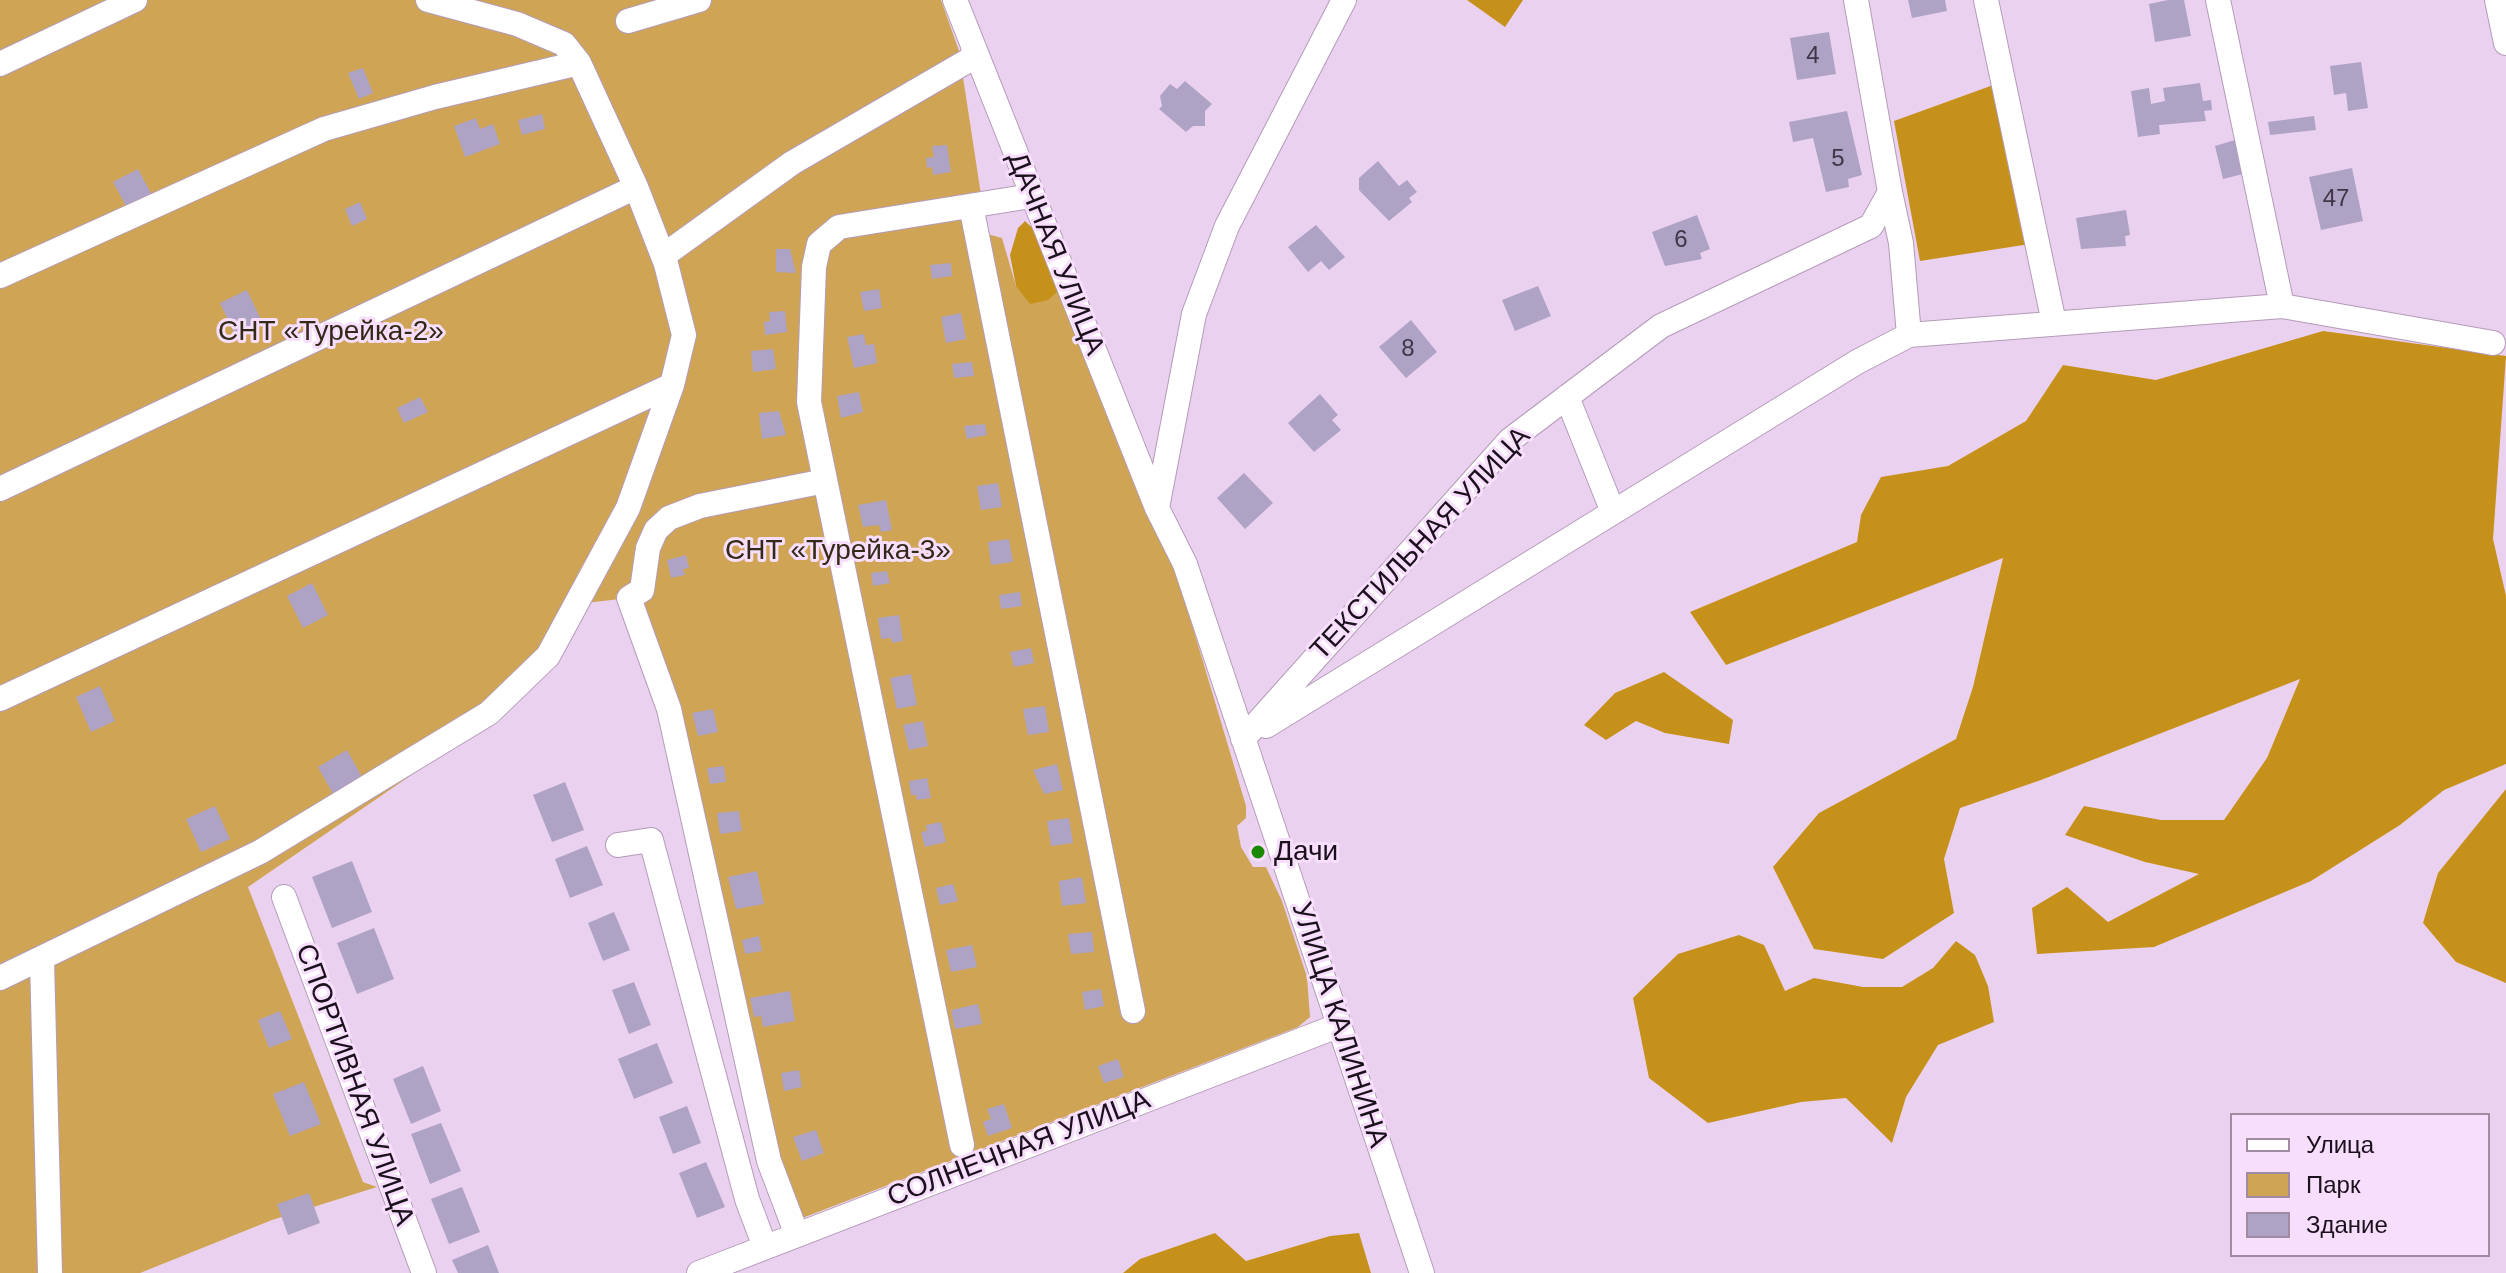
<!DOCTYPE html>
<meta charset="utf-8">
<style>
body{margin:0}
#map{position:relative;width:2506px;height:1273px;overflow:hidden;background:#ebd1f0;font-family:Helvetica,sans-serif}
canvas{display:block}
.legend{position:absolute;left:2230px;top:1113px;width:260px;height:144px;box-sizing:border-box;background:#f8defd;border:2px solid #9f8ca3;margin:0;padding:10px 14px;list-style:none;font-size:24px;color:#1a111c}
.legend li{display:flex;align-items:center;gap:16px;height:40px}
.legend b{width:40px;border:2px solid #9f8ca3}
</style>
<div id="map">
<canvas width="2506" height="1273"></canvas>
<ul class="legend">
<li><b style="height:10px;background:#fff"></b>Улица</li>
<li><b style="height:22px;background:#cfa555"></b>Парк</li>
<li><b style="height:22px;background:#afa3c5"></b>Здание</li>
</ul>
</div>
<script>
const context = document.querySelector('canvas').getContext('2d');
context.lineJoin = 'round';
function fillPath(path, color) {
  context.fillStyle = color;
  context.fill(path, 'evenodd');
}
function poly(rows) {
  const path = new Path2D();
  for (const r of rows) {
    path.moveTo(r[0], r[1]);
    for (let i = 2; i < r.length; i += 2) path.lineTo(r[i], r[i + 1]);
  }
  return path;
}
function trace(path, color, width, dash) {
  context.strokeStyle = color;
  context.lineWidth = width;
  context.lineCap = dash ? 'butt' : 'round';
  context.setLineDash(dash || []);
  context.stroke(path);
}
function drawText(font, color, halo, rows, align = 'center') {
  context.font = font + ' Helvetica,sans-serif';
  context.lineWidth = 6;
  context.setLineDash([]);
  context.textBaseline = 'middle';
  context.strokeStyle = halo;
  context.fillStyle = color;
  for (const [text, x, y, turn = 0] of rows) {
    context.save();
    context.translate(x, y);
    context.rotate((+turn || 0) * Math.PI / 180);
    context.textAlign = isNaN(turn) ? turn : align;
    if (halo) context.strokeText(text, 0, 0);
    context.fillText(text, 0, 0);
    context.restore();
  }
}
const green = poly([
 [0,0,941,0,959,51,987,234,1002,238,1016,286,1068,282,1159,514,1246,806,1246,818,1237,826,1241,847,1253,867,1266,867,1282,901,1307,977,1310,1017,1298,1027,792,1222,707,881,629,598,585,603,483,726,248,887,363,1182,377,1187,272,1220,140,1273,0,1273]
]);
const forest = poly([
 [1467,0,1523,0,1505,27],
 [1996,84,2030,244,1920,261,1894,121],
 [1025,221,1052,247,1068,282,1048,300,1030,304,1016,286,1010,255,1018,228],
 [2323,331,2506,356,2493,539,2506,596,2506,764,2444,790,2400,825,2311,881,2154,947,2037,954,2032,908,2067,887,2108,922,2199,874,2145,862,2065,835,2084,806,2161,820,2224,820,2267,758,2300,679,2041,780,1960,808,1944,859,1954,913,1883,959,1814,949,1773,867,1819,813,1956,739,1973,687,2003,558,1726,665,1690,612,1857,542,1861,515,1881,477,1948,466,2026,421,2063,365,2156,380],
 [1664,672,1733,720,1729,744,1665,733,1636,721,1606,740,1584,725,1615,693],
 [2506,789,2506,983,2456,962,2423,923,2438,873],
 [1739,935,1764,945,1785,991,1814,978,1863,987,1902,987,1933,968,1956,941,1975,955,1988,986,1994,1022,1938,1045,1906,1097,1892,1143,1846,1098,1801,1102,1708,1123,1649,1078,1633,998,1678,954],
 [1215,1233,1246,1261,1330,1236,1359,1233,1371,1273,1123,1273,1140,1259]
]);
const building = poly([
 [1908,0,1945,0,1947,11,1912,18],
 [2168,0,2184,0,2191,36,2155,42,2149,4],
 [1829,32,1836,74,1797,80,1790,38],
 [2361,62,2368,108,2348,111,2346,93,2334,95,2330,66],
 [363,68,373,93,359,99,348,73],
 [1185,81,1212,104,1205,111,1205,126,1193,126,1186,132,1159,109,1162,106,1160,96,1170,84,1177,89],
 [2200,83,2203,101,2211,100,2212,110,2204,111,2206,121,2159,125,2160,134,2138,137,2131,91,2149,88,2151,104,2165,101,2163,88],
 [1847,111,1862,175,1848,179,1849,187,1826,192,1813,138,1793,142,1789,122],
 [542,114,545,129,522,135,518,120],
 [2314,116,2316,130,2270,135,2268,122],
 [476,118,480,129,493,124,500,144,465,157,454,126],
 [2235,140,2243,174,2223,179,2215,146],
 [947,145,951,172,933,175,932,167,927,168,926,158,934,157,932,146],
 [1378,161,1399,186,1407,180,1417,192,1409,198,1412,202,1389,221,1359,190,1359,178],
 [2352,168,2363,221,2321,230,2309,177],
 [138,169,152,195,127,208,113,182],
 [360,202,367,219,352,226,345,209],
 [2126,210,2130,235,2125,236,2126,246,2081,249,2076,218],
 [1697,215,1710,249,1700,253,1702,259,1665,266,1652,232],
 [1316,225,1345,257,1329,270,1321,261,1308,272,1288,247],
 [776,249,790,249,796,273,776,272],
 [951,263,952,276,932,279,930,265],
 [1538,286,1551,316,1515,331,1502,300],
 [879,289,882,308,864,311,860,292],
 [247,290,263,324,236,337,220,303],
 [785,311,787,332,765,335,764,322,770,321,769,312],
 [961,313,966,339,946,343,941,317],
 [1411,320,1437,352,1406,378,1379,347],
 [864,334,866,345,874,344,877,363,854,368,847,337],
 [773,349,776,369,753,372,751,351],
 [972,362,974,376,954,378,952,364],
 [859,392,863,412,841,418,837,396],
 [1320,394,1338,415,1332,420,1341,430,1314,452,1288,423],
 [420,397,428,412,404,423,397,408],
 [779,411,786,435,762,439,759,413],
 [985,424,987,435,967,439,964,426],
 [1244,473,1273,503,1245,529,1217,498],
 [998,483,1002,507,981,510,977,486],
 [886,500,892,530,881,532,879,525,863,527,858,505],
 [1009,539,1013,562,991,565,988,542],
 [686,555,689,568,683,569,685,575,671,578,667,560],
 [887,571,890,583,873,586,871,573],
 [312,583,328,615,303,628,287,596],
 [1020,592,1022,606,1001,609,999,595],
 [899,615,903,641,892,643,891,638,881,639,878,618],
 [1031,648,1034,663,1014,667,1010,652],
 [911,674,917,705,897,709,890,678],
 [100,686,115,721,91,732,76,697],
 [1045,706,1049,732,1028,735,1023,709],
 [713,709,718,732,698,736,692,713],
 [923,721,928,746,909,750,903,725],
 [347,750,362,777,333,794,318,767],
 [1057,764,1063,790,1044,794,1033,770],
 [724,766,726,782,710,784,707,768],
 [927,778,931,798,917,800,916,795,911,795,909,781],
 [565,782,584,830,552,842,533,795],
 [215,806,230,839,201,852,186,819],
 [739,811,742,831,720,834,717,813],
 [1069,818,1073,843,1051,846,1047,821],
 [941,822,946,842,925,847,921,832,927,831,926,825],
 [587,846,603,885,570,898,555,859],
 [352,861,372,912,332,928,312,877],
 [757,871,764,904,736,909,728,877],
 [1082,877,1086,903,1062,906,1059,881],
 [953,884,958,901,940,905,936,888],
 [614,912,630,950,603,961,588,923],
 [374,928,394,979,357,994,337,943],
 [1092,932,1094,952,1071,954,1068,934],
 [759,936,762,951,745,954,742,940],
 [972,945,977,967,951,972,946,950],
 [634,982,651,1025,629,1034,612,990],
 [1101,989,1104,1006,1085,1010,1082,992],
 [790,991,795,1021,763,1027,761,1016,754,1017,750,998],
 [978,1004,982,1024,955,1029,951,1010],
 [280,1011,292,1039,269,1048,258,1020],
 [657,1043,673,1083,634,1099,618,1059],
 [1118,1059,1124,1077,1104,1083,1098,1066],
 [423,1066,441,1111,411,1124,393,1079],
 [799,1070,802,1087,784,1091,781,1073],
 [304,1082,321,1124,290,1136,273,1094],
 [1004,1104,1012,1128,988,1136,983,1122,991,1119,987,1109],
 [687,1106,701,1143,673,1154,659,1117],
 [441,1123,461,1171,430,1184,411,1134],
 [816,1130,824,1153,802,1161,793,1137],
 [706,1162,725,1207,697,1218,679,1173],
 [462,1187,480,1232,449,1244,431,1199],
 [309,1193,320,1223,288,1235,277,1204],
 [488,1245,499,1273,458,1273,452,1260]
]);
const minor = poly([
 [955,0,1157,508,1185,564,1422,1273],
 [1986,0,2054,323],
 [2218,0,2282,306],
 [2497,0,2506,43],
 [628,21,699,0],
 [0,64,135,0],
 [971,206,1133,1011],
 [663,256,792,163,976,56,973,47],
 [0,276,324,129,435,97,579,63],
 [1909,335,2282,306,2493,343],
 [1567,397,1613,512],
 [0,489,636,187],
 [1157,508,1194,314,1227,226,1344,0],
 [0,699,672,385],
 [1266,726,1857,362,1909,335,1901,243,1890,192],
 [1243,739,1510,440,1661,326,1871,226,1890,192,1856,0],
 [618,845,651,840,747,1199,765,1247],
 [284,897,424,1273],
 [42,960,50,1273],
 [0,978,260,852,489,713,548,656,628,508,672,385,684,335,666,264,636,187,579,63,564,44,517,24,428,0],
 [962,1145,809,402,814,267,819,244,839,227,1031,196],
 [797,1235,769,1161,669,709,629,598,642,590,648,548,656,530,669,518,700,506,825,481],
 [699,1273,1340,1025]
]);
const markers = [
 [1258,852,8,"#1c8905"]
];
const numberNames = [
 ["4",1813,56],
 ["5",1838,159],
 ["47",2336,199],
 ["6",1681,240],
 ["8",1408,349]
];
const streetNames = [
 ["ДАЧНАЯ УЛИЦА",1055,254,68],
 ["ТЕКСТИЛЬНАЯ УЛИЦА",1421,544,-47],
 ["УЛИЦА КАЛИНИНА",1339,1025,72],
 ["СПОРТИВНАЯ УЛИЦА",354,1085,70],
 ["СОЛНЕЧНАЯ УЛИЦА",1019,1149,-21]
];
const parkNames = [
 ["СНТ «Турейка-2»",331,332],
 ["СНТ «Турейка-3»",838,551]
];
const poiNames = [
 ["Дачи",1274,852]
];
fillPath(green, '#cfa555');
fillPath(forest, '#c5911b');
fillPath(building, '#afa3c5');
trace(minor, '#b49bb8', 26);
trace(minor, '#fff', 24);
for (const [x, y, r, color] of markers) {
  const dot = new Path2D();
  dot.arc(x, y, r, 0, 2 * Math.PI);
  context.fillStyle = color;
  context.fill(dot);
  trace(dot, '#f8defd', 3);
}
drawText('24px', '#3f3646', null, numberNames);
drawText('28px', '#1a111c', '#f8defd', streetNames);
drawText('28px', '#332917', '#f8defd', parkNames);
drawText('28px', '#1a111c', '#f8defd', poiNames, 'left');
</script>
